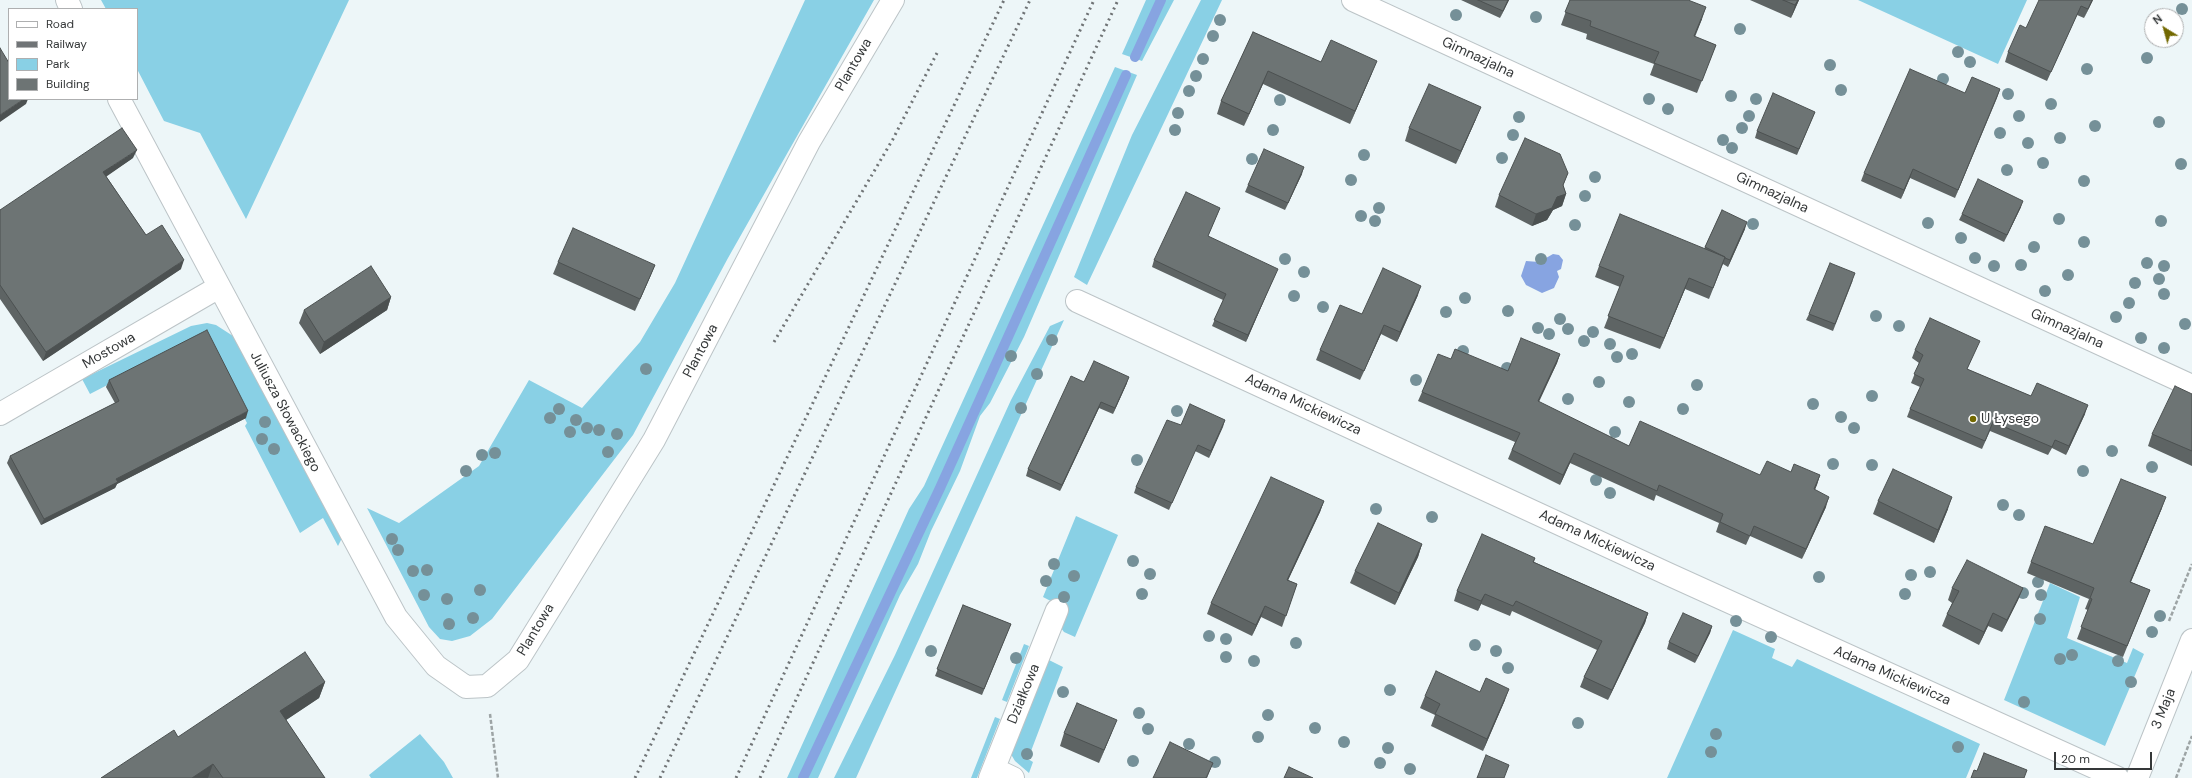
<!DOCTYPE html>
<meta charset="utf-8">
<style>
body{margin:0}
#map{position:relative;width:2192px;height:778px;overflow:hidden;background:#edf6f8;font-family:"DM Sans",sans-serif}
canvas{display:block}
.legend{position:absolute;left:8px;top:8px;width:130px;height:92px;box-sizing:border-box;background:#fff;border:1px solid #aeafb0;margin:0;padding:5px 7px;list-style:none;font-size:12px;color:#353839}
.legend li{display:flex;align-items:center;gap:8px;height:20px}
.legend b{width:20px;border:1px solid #aeafb0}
.north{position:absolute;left:2144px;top:8px;width:40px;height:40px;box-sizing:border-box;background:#fff;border:1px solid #aeafb0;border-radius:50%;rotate:323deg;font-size:11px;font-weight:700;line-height:16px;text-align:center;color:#353839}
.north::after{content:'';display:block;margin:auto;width:14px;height:18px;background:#736901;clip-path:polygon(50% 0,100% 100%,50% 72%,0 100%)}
.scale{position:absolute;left:2054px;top:752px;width:98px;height:18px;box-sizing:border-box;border:2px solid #353839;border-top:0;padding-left:5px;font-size:12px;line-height:14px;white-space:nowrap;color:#353839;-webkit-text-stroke:3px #fff;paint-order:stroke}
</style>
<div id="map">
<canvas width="2192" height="778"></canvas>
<ul class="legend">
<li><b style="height:5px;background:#fff"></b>Road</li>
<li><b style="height:5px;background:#707476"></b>Railway</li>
<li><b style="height:11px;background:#89d0e5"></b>Park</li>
<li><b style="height:11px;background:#6d7474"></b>Building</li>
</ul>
<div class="north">N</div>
<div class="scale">20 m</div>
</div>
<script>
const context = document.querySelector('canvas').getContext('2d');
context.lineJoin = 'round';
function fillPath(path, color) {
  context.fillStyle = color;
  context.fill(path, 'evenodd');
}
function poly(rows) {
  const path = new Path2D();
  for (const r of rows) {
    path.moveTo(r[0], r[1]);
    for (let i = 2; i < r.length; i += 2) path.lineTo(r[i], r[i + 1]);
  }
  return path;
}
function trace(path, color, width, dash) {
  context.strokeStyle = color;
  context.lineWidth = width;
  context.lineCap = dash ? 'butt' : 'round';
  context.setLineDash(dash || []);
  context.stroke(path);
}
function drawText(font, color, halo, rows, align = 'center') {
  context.font = font + ' "DM Sans",sans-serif';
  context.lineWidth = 4;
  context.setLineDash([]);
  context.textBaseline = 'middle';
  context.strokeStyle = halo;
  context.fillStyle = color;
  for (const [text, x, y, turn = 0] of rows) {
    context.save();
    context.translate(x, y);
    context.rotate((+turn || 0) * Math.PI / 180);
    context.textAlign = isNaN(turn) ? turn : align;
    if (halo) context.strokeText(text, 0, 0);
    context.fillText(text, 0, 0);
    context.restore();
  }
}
const green = poly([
 [101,0,349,0,246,219,200,133,164,121,137,69,137,9,106,9],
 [805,0,874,0,728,258,633,435,492,619,470,636,452,641,440,639,429,627,367,508,399,523,479,466,529,380,582,408,640,342,675,283],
 [1146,0,1174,0,1142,61,1122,54],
 [1201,0,1222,0,1087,285,1074,277,1132,135],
 [1858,0,2027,0,1998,64],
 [1115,67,1137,75,1024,337,990,403,980,416,960,471,931,531,918,564,900,595,818,778,787,778,909,509,924,486],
 [1064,320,856,778,834,778,895,655,1011,400,1050,326],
 [207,323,216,325,233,336,238,343,342,538,338,546,323,518,300,533,245,426,247,423,202,336,90,394,82,379,191,326],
 [1076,516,1118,535,1075,637,1064,632,1061,628,1068,610,1043,597],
 [2050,583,2080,597,2067,638,2127,663,2133,648,2144,654,2105,746,2004,700],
 [1733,630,1775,649,1772,658,1792,667,1797,659,1980,744,1966,778,1667,778],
 [1024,644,1029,646,1007,702,1002,700],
 [1049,660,1063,667,1028,759,1033,762,1029,773,1015,761,1012,756,1012,750],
 [995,717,1000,719,977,778,971,778],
 [420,734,444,762,453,778,371,778,369,775]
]);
const water = poly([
 [1553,254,1559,255,1563,260,1561,269,1557,271,1559,277,1554,288,1542,293,1526,285,1521,276,1526,261,1539,262]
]);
const stream = poly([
 [1135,57,1161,0],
 [803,778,940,488,1126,75]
]);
const path = poly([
 [2169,621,2192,564],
 [490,714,498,778],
 [2176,778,2192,736]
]);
const minor = poly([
 [67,0,71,9],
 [1353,0,2192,386],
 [119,99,396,617,436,666,466,687,487,686,518,660,654,440,809,142,893,0],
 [1077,301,1668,574,2118,778],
 [0,414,219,287],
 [994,769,1013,778],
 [990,778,1057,610],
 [2137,778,2192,640]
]);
const rail = poly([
 [774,342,893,139,937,53],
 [635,778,1004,0],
 [660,778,1030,0],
 [736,778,1094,0],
 [760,778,1118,0]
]);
const trees = [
 [2182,9],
 [1456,15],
 [1536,17],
 [1220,20],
 [1740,29],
 [1213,36],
 [1958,52],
 [2147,58],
 [1203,59],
 [1970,62],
 [1830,65],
 [2087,69],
 [1196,76],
 [1943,79],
 [1841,90],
 [1189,91],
 [2008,94],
 [1731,96],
 [1649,99],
 [1756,99],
 [1280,100],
 [2051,104],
 [1668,109],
 [1178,113],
 [1749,116],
 [2019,116],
 [1519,117],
 [2159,122],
 [2095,126],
 [1742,128],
 [1175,130],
 [1273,130],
 [2000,133],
 [1513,135],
 [2060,138],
 [1723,140],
 [2028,143],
 [1732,148],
 [1364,155],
 [1502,158],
 [1252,159],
 [2043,163],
 [2181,164],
 [2007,170],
 [1595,177],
 [1351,180],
 [2084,181],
 [1585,196],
 [1379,208],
 [1361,216],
 [2059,219],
 [1375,221],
 [2161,221],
 [1928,223],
 [1753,224],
 [1575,225],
 [1961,238],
 [2084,242],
 [2034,247],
 [1975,258],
 [1285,259],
 [1541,259],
 [2147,263],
 [2021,265],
 [1994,266],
 [2164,266],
 [1304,272],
 [2068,275],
 [2159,279],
 [2135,283],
 [2045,291],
 [2164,294],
 [1294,296],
 [1465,298],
 [2129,303],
 [1323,307],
 [1508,311],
 [1446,312],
 [1876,316],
 [2116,317],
 [1560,319],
 [2185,324],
 [1899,326],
 [1538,328],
 [1568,329],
 [1593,332],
 [1549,334],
 [2141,338],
 [1052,340],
 [1584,341],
 [1610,344],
 [2164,348],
 [1463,351],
 [1632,354],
 [1011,356],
 [1617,357],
 [1507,368],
 [646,369],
 [1037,374],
 [1416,380],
 [1599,382],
 [1697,385],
 [1872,396],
 [1568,399],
 [1629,402],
 [1813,404],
 [1021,408],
 [559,409],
 [1683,409],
 [1177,411],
 [1841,417],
 [550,418],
 [576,420],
 [265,422],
 [587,428],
 [1854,428],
 [599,430],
 [570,432],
 [1615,432],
 [617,434],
 [262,439],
 [274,449],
 [2112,451],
 [608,452],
 [495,453],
 [482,455],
 [1137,460],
 [1833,464],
 [1872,465],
 [2152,467],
 [466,471],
 [2083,471],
 [1596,480],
 [1610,493],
 [2003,505],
 [1376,509],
 [2019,515],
 [1432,517],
 [392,539],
 [398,550],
 [1133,561],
 [1054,564],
 [427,570],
 [413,571],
 [1930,572],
 [1150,574],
 [1911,575],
 [1074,576],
 [1819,577],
 [1046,581],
 [2038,582],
 [480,590],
 [2023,593],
 [1142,594],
 [1905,594],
 [424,595],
 [2041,595],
 [1064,597],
 [447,599],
 [2160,616],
 [473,618],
 [2040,619],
 [1736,621],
 [449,624],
 [2152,632],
 [1209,636],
 [1771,637],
 [1226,639],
 [1296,643],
 [1475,645],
 [931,651],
 [1496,651],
 [2072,655],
 [1226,657],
 [1016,658],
 [2060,659],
 [1254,661],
 [2118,661],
 [1508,668],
 [2131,682],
 [1390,690],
 [1063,692],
 [2024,702],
 [1139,713],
 [1268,715],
 [1578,723],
 [1315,728],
 [1148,729],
 [1716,734],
 [1258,737],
 [1344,742],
 [1189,744],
 [1958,747],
 [1388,748],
 [1711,752],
 [1027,754],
 [1133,761],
 [1215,762],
 [1380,763],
 [1410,769]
];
const wall = poly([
 [1461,0,1509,0,1500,18],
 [1570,0,1702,19,1695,37,1716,45,1697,93,1650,75,1654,64,1586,39,1587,34,1561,25],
 [1750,0,1799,0,1791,18],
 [2093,0,2084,18,2077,15,2047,81,2005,62,2008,52,2026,28],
 [1253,32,1321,62,1372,73,1350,124,1263,84,1244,126,1217,114,1221,101],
 [2000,89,1955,198,1910,178,1901,199,1861,181,1864,173,1965,93],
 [1815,112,1797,155,1755,138,1757,131],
 [1476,119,1456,164,1405,141,1409,128],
 [133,158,106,176,146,235,181,269,43,361,0,299,0,210],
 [1568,173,1563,185,1566,194,1562,206,1553,210,1547,220,1532,226,1495,207,1499,195],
 [1302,174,1285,210,1245,192,1248,185],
 [2021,207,2004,242,1959,220,1962,214],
 [1220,208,1208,236,1275,275,1246,342,1212,326,1223,300,1152,267,1154,260],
 [1722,210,1745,229,1728,267,1723,264,1709,299,1685,289,1660,349,1604,328,1620,287,1595,277,1599,266,1704,249],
 [558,262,655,265,650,277,635,311,553,274],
 [1853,280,1833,331,1806,320,1809,314],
 [1418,295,1397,342,1381,334,1360,380,1316,360,1320,350,1362,314],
 [391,297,387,310,320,354,299,323,304,310],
 [1976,349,1967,369,2031,396,2085,414,2066,455,2052,448,2048,455,1990,431,1982,449,1907,417,1910,409,1920,387,1911,383,1919,363,1912,358,1915,350],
 [1560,354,1557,363,1539,402,1629,446,1760,475,1791,472,1820,475,1815,490,1826,507,1802,559,1750,536,1746,545,1716,532,1719,523,1656,495,1654,501,1570,463,1560,485,1508,459,1515,442,1418,401,1422,392,1451,359,1508,371],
 [109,380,246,418,117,484,115,488,41,525,7,463,10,456,115,403,106,387],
 [1084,382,1127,383,1113,414,1099,408,1060,491,1026,476,1028,469],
 [2192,394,2192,466,2148,446,2152,434],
 [1225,420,1209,458,1195,451,1169,510,1134,493,1136,487,1181,425],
 [1324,501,1320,512,1288,580,1297,584,1282,627,1261,617,1252,636,1207,614,1211,603],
 [1878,501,1948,509,1934,543,1873,514],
 [2162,508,2131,582,2150,590,2123,657,2077,639,2088,610,2085,609,2089,599,2027,573,2031,562,2093,544],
 [1422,544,1418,557,1395,605,1350,583,1355,571],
 [1535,558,1534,562,1648,613,1645,623,1608,700,1580,687,1584,677,1597,650,1512,611,1510,616,1481,604,1478,611,1454,601,1457,591],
 [1952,588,2023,588,2018,600,2002,632,1988,626,1979,645,1942,626,1947,614,1952,603,1948,600],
 [963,605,1011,624,982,695,935,676],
 [1712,626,1710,633,1695,663,1667,649,1669,642],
 [325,682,319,698,286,720,325,778,101,778,178,737],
 [1480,692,1505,700,1483,751,1431,726,1435,715,1420,708,1425,696],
 [1112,732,1099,763,1060,746,1064,733]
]);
const shadedWall = poly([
 [1508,0,1509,0,1500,18,1503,11],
 [1798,0,1799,0,1791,18,1795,5],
 [2092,0,2093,0,2084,18],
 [1706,7,1702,19,1689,49,1694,36],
 [1377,61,1372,73,1350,124,1355,111],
 [1268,71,1263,84,1244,126,1249,114],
 [2000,89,1997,98,1955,198,1958,190],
 [24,99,28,99,26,104,0,122,0,115],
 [1481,107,1476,119,1456,164,1461,151],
 [137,150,133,158,100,181,103,172],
 [1304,167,1302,174,1285,210,1288,203],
 [1913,169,1910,178,1901,199,1904,190],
 [1568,173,1563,186,1566,194,1562,206,1553,210,1547,220,1532,226,1536,214,1563,185],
 [2023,201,2021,207,2004,242,2007,235],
 [1747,222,1745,229,1728,267,1730,260],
 [184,260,181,269,43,361,46,352],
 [655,265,650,277,635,311,640,299],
 [1278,269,1275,275,1246,342,1248,335],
 [1689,278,1685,289,1660,349,1664,338],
 [1421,286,1418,295,1397,342,1400,332],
 [391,297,387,310,320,354,324,342],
 [1384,325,1381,334,1360,380,1364,371],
 [1560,354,1557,363,1534,411,1538,401],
 [1129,377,1127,383,1113,414,1115,408],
 [1101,402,1099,408,1060,491,1062,485],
 [2088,405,2085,414,2066,455,2069,446],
 [248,411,246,418,117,484,115,488,41,525,44,519,116,479],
 [1225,420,1223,427,1209,458,1211,451],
 [1574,453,1570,463,1560,485,1563,475],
 [1820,475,1817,485,1810,499,1814,489],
 [1829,497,1826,507,1802,559,1806,549],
 [1952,497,1948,509,1934,543,1938,530],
 [2166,497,2162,508,2126,593,2130,582],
 [1324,501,1320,512,1283,591,1287,580],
 [1422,544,1418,557,1395,605,1399,593],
 [2023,588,2018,600,2002,632,2007,620],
 [1485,594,1481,604,1478,611,1481,601],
 [1265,606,1261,617,1252,636,1256,625],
 [1648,613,1645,623,1608,700,1612,690],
 [1993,613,1988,626,1979,645,1984,632],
 [1712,626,1710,633,1695,663,1698,656],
 [325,682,319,698,274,728,280,711],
 [1509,689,1505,700,1483,751,1487,739],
 [1117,720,1112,732,1099,763,1104,750],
 [1213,763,1207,778,1206,778],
 [213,764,208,778,192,778]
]);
const building = poly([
 [1478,0,1508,0,1503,11,1478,0],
 [1570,0,1688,0,1706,7,1694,36,1716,45,1702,81,1654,63,1659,52,1590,26,1591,21,1565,12,1570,0],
 [1783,0,1798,0,1795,5,1783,0],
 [2039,0,2092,0,2088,9,2081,6,2051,72,2008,52,2020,25,2026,28,2039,0],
 [1253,32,1321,62,1331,40,1377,61,1355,111,1268,71,1249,114,1221,101,1253,32],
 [0,48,9,63,9,99,24,99,0,115,0,48],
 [1910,69,1965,93,1972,77,2000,89,1958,190,1913,169,1904,190,1864,173,1910,69],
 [1429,84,1481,107,1461,151,1409,128,1429,84],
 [1773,93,1815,112,1799,149,1757,131,1773,93],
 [122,128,137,150,103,172,146,235,162,225,184,260,46,352,0,285,0,210,122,128],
 [1525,138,1560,154,1568,173,1563,185,1566,194,1557,197,1552,208,1536,214,1499,195,1525,138],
 [1264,149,1304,167,1288,203,1248,185,1264,149],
 [1978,179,2023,201,2007,235,1962,214,1978,179],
 [1186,192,1220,208,1208,236,1278,269,1248,335,1214,320,1226,294,1154,260,1186,192],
 [1722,210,1747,222,1730,260,1725,258,1725,257,1705,247,1722,210],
 [1620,214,1725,257,1713,288,1689,278,1664,338,1608,316,1624,276,1599,266,1620,214],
 [573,228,655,265,640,299,558,262,573,228],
 [1830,263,1855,273,1835,324,1809,314,1830,263],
 [371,266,391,297,324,342,304,310,371,266],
 [1383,268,1421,286,1400,332,1384,325,1364,371,1320,350,1340,305,1362,314,1383,268],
 [1930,318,1980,341,1967,369,2031,396,2037,383,2088,405,2069,446,2055,440,2052,447,1993,422,1985,441,1910,409,1924,379,1914,374,1923,355,1915,350,1930,318],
 [207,330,248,411,116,479,118,482,44,519,10,456,119,401,109,380,207,330],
 [1521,338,1560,354,1538,401,1629,446,1640,421,1760,475,1767,461,1791,472,1794,464,1820,475,1814,489,1829,497,1806,549,1754,526,1750,536,1720,522,1723,514,1659,485,1657,491,1574,453,1563,475,1512,450,1520,433,1422,392,1438,354,1451,359,1455,349,1508,371,1521,338],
 [1094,361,1129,377,1115,408,1101,402,1062,485,1028,469,1071,376,1084,382,1094,361],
 [2175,386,2192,394,2192,451,2152,434,2175,386],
 [1190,404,1225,420,1211,451,1198,445,1172,503,1136,487,1167,420,1181,425,1190,404],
 [1893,469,1952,497,1938,530,1878,501,1893,469],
 [1271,477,1324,501,1287,580,1297,584,1286,616,1265,606,1256,625,1211,603,1271,477],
 [2121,479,2166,497,2130,582,2150,590,2127,646,2081,627,2092,599,2090,598,2094,588,2031,562,2045,526,2093,544,2121,479],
 [1378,523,1422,544,1399,593,1355,571,1378,523],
 [1482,534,1535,558,1533,562,1648,613,1612,690,1584,677,1602,641,1516,601,1513,606,1485,594,1481,601,1457,591,1482,534],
 [1967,560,2023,588,2007,620,1993,613,1984,632,1947,614,1959,591,1952,588,1967,560],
 [963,605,1011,624,984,689,937,669,963,605],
 [1683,613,1712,626,1698,656,1669,642,1683,613],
 [305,652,325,682,280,711,325,778,223,778,213,764,192,778,101,778,174,730,178,737,305,652],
 [1436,671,1480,692,1486,678,1509,689,1487,739,1435,714,1440,704,1425,696,1436,671],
 [1077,703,1117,720,1104,750,1064,733,1077,703],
 [1170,742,1213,763,1206,778,1153,778,1170,742],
 [1984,753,2027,770,2024,778,1971,778,1974,770,1977,771,1984,753],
 [1486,755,1509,765,1504,778,1477,778,1486,755],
 [1289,767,1313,778,1284,778,1289,767]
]);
const markers = [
 [1973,419,4,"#736901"]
];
const streetNames = [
 ["Gimnazjalna",1478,58,25],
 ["Plantowa",854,65,-60],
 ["Gimnazjalna",1772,193,25],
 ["Gimnazjalna",2067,329,24],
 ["Mostowa",109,351,-30],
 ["Plantowa",701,351,-62],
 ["Adama Mickiewicza",1303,405,25],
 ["Juliusza Słowackiego",285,412,62],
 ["Adama Mickiewicza",1597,541,25],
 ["Plantowa",536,630,-59],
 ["Adama Mickiewicza",1892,676,24],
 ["Działkowa",1024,694,-68],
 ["3 Maja",2164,709,-68]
];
const poiNames = [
 ["U Łysego",1981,419]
];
fillPath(green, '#89d0e5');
fillPath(water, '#87a4e1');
trace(stream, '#87a4e1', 10);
trace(minor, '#bcc4c7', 24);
trace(path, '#9da4a5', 2.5, [4, 2]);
trace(minor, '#fff', 22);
trace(rail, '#707476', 3, [2, 4]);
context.fillStyle = '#759098';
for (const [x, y] of trees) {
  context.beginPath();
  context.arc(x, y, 6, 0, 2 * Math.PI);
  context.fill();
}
fillPath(wall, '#5e6464');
fillPath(shadedWall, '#4c5151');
fillPath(building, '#6d7474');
trace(building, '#4c5151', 1);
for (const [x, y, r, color] of markers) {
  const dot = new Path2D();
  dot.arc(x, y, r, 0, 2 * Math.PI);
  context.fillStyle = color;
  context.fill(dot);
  trace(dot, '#fff', 1.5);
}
drawText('14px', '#353839', '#fff', streetNames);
drawText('14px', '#353839', '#fff', poiNames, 'left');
</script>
